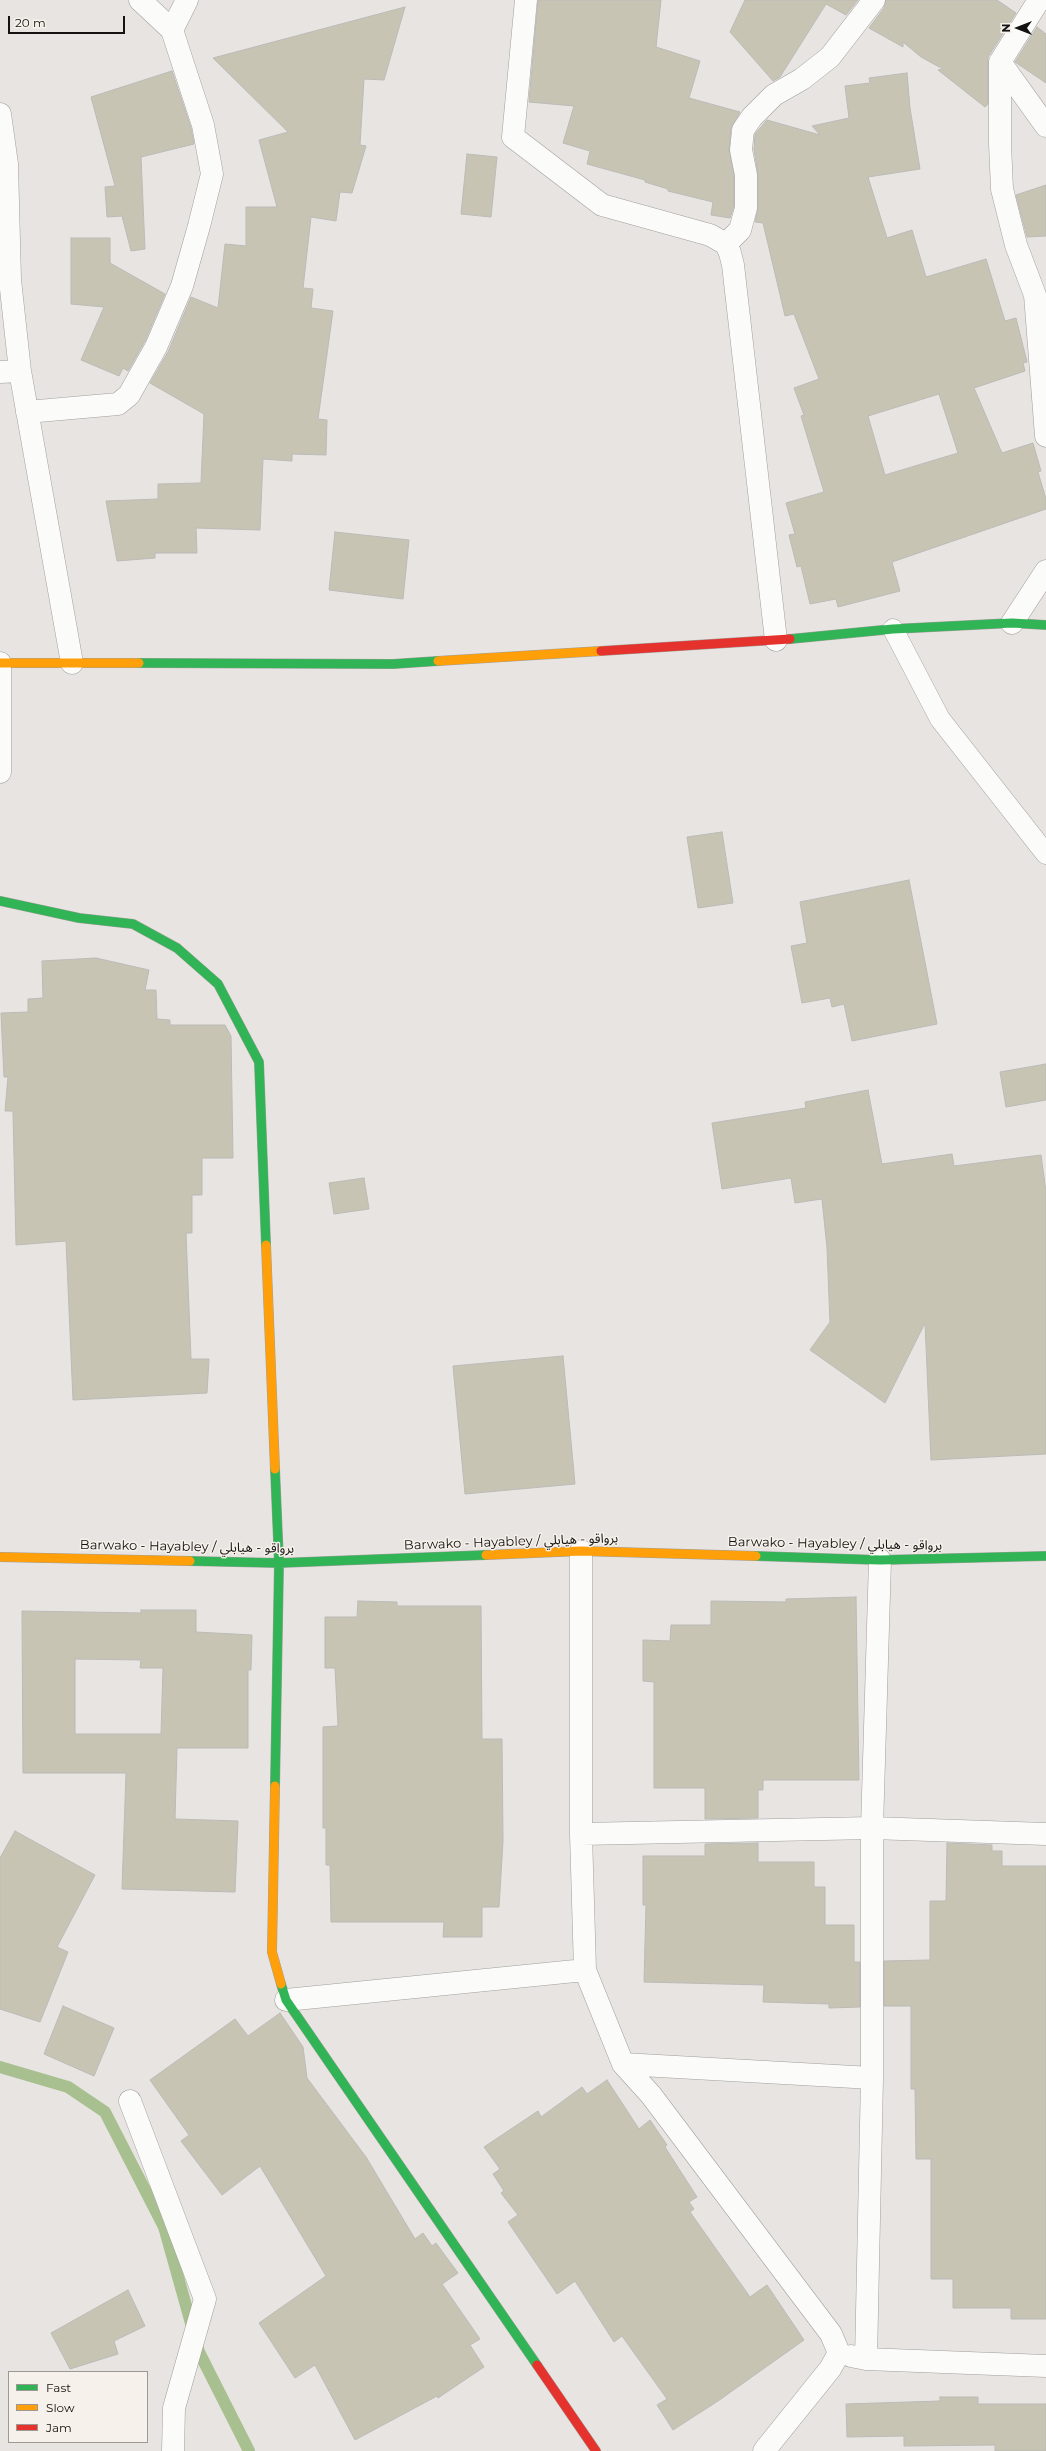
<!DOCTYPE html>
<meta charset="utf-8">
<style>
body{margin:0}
#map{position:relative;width:1046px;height:2451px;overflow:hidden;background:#e7e4e1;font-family:Montserrat,sans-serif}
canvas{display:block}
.legend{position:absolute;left:8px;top:2371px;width:140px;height:72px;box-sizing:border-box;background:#f7f1eb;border:1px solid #9d9894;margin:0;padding:5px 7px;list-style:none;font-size:12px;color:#151311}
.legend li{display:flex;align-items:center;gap:8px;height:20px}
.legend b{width:20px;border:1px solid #9d9894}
.north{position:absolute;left:998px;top:8px;width:40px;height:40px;-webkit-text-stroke:3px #f7f1eb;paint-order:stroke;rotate:270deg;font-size:11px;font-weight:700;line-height:16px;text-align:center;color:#151311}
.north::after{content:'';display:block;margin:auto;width:14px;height:18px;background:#151311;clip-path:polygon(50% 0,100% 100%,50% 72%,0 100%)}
.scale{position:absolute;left:8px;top:16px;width:117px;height:18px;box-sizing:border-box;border:2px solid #151311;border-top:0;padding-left:5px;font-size:12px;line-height:14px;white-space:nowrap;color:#151311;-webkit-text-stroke:3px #f7f1eb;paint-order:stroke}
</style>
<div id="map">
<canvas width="1046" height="2451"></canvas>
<ul class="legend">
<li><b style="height:5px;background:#30b455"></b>Fast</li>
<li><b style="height:5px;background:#ff9f0a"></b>Slow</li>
<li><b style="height:5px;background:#e5322d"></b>Jam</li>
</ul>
<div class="north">N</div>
<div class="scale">20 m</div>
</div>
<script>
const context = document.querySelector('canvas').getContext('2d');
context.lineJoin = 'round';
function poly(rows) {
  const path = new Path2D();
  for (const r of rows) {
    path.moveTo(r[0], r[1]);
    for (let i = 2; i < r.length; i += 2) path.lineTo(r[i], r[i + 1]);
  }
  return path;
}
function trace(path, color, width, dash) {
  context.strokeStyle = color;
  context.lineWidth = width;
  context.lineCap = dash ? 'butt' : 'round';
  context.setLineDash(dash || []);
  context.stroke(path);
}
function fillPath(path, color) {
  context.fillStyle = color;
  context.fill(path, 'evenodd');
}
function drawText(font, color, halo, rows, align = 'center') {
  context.font = font + ' Montserrat,"Noto Sans Arabic",sans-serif';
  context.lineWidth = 3;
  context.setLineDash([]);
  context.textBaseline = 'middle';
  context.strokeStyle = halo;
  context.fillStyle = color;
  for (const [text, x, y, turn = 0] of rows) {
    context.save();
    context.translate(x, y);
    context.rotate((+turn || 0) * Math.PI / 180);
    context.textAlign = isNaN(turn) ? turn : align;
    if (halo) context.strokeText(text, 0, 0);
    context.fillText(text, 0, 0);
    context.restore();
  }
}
const stream = poly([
 [0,2067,68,2087,105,2112,164,2227,199,2352,249,2451]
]);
const building = poly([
 [538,0,661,0,656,47,700,61,689,98,740,112,731,128,729,149,734,176,734,206,730,218,711,215,713,202,668,191,668,189,645,182,645,180,587,164,590,151,563,143,574,106,529,102,538,0],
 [745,0,858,0,846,15,826,4,780,77,773,81,730,32,745,0],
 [886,0,997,0,1016,13,988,57,988,104,985,107,938,70,943,69,921,57,903,42,903,47,869,28,884,8,886,0],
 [405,7,384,80,364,79,360,145,366,146,352,193,340,192,336,221,311,217,303,288,313,289,311,308,333,311,318,419,327,420,326,455,292,454,292,461,263,459,260,530,196,528,197,553,155,553,155,558,117,561,106,501,158,499,158,484,201,483,204,414,150,383,168,352,191,297,218,308,225,244,246,246,246,207,277,207,259,140,288,132,213,58,405,7],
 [1037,27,1046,34,1046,83,1015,62,1037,27],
 [172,71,191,128,194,144,141,157,145,249,131,251,122,216,107,217,105,187,115,186,91,97,172,71],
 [907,73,910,108,920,169,868,177,887,238,912,230,926,277,986,259,1005,321,1016,318,1027,362,1023,363,1025,371,974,388,1002,453,1033,443,1041,471,1038,472,1046,499,1046,509,892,562,900,591,838,607,836,599,810,604,801,566,797,567,789,535,795,534,786,503,824,492,801,416,804,415,794,388,819,379,794,314,785,316,763,223,755,222,758,208,758,175,754,149,755,134,767,120,820,135,812,126,849,118,845,86,870,83,869,78,907,73],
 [939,394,958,453,885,475,868,416,939,394],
 [467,154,497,157,491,217,461,214,467,154],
 [1046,185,1046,236,1027,237,1016,195,1046,185],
 [71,238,110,238,110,263,165,294,145,341,128,371,123,368,119,376,81,360,104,307,71,304,71,238],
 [335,532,409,540,403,599,329,590,335,532],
 [722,832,733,903,698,908,687,837,722,832],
 [909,880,937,1024,852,1041,844,1004,832,1007,830,998,802,1003,791,946,807,943,800,902,909,880],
 [96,958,149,970,145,990,156,990,157,1019,170,1020,170,1025,225,1025,231,1036,233,1158,202,1158,202,1195,192,1195,192,1233,186,1233,191,1359,209,1359,207,1393,73,1400,66,1241,16,1245,13,1111,5,1111,8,1077,4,1077,1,1013,28,1012,28,999,43,998,42,961,96,958],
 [1046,1064,1046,1100,1006,1107,1000,1072,1046,1064],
 [868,1090,882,1164,952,1154,954,1166,1041,1155,1046,1192,1046,1454,931,1460,925,1323,885,1403,810,1350,830,1322,827,1248,822,1199,795,1203,791,1178,722,1189,712,1123,806,1108,805,1102,868,1090],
 [364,1178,369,1209,334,1214,329,1183,364,1178],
 [563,1356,575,1484,465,1494,453,1366,563,1356],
 [856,1597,859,1780,763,1780,763,1790,758,1790,758,1818,705,1819,705,1788,654,1788,654,1682,643,1681,643,1640,670,1641,671,1625,711,1625,711,1601,786,1602,786,1599,856,1597],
 [358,1601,397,1602,397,1606,481,1606,482,1739,502,1739,503,1841,499,1907,482,1907,482,1937,443,1937,444,1922,331,1922,330,1865,326,1865,326,1828,323,1828,323,1727,338,1726,335,1668,325,1668,325,1617,357,1617,358,1601],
 [141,1610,196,1610,196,1632,252,1635,251,1670,248,1670,248,1748,177,1748,175,1819,238,1821,235,1892,122,1889,126,1773,23,1773,22,1611,141,1613,141,1610],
 [75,1659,141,1660,140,1668,163,1668,161,1734,75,1734,75,1659],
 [15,1831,95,1875,57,1947,68,1952,40,2022,0,2009,0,1858,15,1831],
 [758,1843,758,1862,814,1862,814,1887,825,1887,825,1925,854,1925,854,1962,860,1962,860,2007,829,2008,829,2004,763,2002,764,1985,644,1982,646,1905,643,1905,643,1856,705,1856,705,1844,758,1843],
 [947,1843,992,1845,992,1851,1002,1851,1002,1866,1046,1866,1046,2319,1011,2319,1011,2308,953,2308,953,2279,931,2279,931,2159,916,2159,915,2089,911,2089,911,2006,884,2006,884,1961,930,1960,930,1901,946,1901,947,1843],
 [63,2006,114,2028,94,2076,44,2054,63,2006],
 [280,2013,303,2047,307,2078,366,2157,415,2239,423,2233,432,2246,436,2243,458,2273,442,2284,480,2339,470,2345,484,2367,438,2398,437,2396,355,2440,315,2365,295,2378,259,2323,326,2276,260,2166,222,2195,181,2141,189,2135,150,2080,235,2019,248,2036,280,2013],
 [607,2080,639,2129,650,2120,667,2145,665,2147,697,2197,689,2202,694,2209,690,2212,750,2297,767,2285,804,2340,718,2401,673,2430,657,2405,667,2399,622,2336,614,2342,575,2281,557,2294,508,2222,518,2215,501,2193,504,2191,493,2174,500,2169,484,2147,538,2111,541,2117,582,2087,587,2094,607,2080],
 [128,2290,145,2326,114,2341,118,2354,70,2369,51,2333,128,2290],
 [940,2397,978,2397,978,2404,1046,2404,1046,2451,995,2451,995,2445,904,2446,904,2436,847,2437,846,2404,940,2401,940,2397]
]);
const lane = poly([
 [893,629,940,719,1046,854]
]);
const street = poly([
 [526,0,513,137,602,205,710,235,726,244,730,253,733,265,776,640],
 [1039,0,1000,62,1000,144,1002,189,1016,245,1035,295,1046,436],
 [172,30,187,0],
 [1000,62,1046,126],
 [0,114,7,164,10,280,20,371,72,663],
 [726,244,740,230,746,208,746,175,741,150,743,130,752,117,774,95,802,79,830,57,874,0],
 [0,372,20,371],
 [27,412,118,404,129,395,156,347,182,286,199,226,212,174,203,125,172,30,140,0],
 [1012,623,1046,571],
 [0,772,0,663],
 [581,1551,581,1834,585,1970,623,2064,651,2095,831,2334,839,2353,830,2369,764,2451],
 [581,1834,872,1828,1046,1834],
 [286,2000,585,1970],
 [623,2064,872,2078],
 [130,2101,205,2299,174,2408,173,2451],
 [851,2356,866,2359,1046,2366],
 [866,2359,872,2078,872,1828,880,1560]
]);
const fast = poly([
 [790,639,893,629,1012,623,1046,625],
 [139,663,393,664,438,661],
 [0,901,79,918,133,924,177,948,218,984,259,1062,266,1245],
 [756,1556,880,1560,1046,1556],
 [190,1561,279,1563,486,1555],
 [275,1786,279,1563,275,1469],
 [281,1984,286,2000,537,2365]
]);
const slow = poly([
 [438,661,601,651],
 [0,663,139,663],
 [266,1245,275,1469],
 [486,1555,581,1551,756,1556],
 [0,1557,190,1561],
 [275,1786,272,1952,281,1984]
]);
const jam = poly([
 [601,651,790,639],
 [537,2365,596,2451]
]);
const streetNames = [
 ["Barwako - Hayabley / برواقو - هيابلي",511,1542,-2],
 ["Barwako - Hayabley / برواقو - هيابلي",835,1544,1],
 ["Barwako - Hayabley / برواقو - هيابلي",187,1547,1]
];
trace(stream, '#a8c090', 12);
fillPath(building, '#c8c4b4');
trace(building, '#bbbab7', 1);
trace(lane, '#a19f9c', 21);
trace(street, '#a19f9c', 23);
trace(fast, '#a19f9c', 10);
trace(slow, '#a19f9c', 10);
trace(jam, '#a19f9c', 10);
trace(lane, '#fbfbfa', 20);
trace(street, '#fbfbfa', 22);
trace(fast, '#30b455', 9);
trace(slow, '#ff9f0a', 9);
trace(jam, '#e5322d', 9);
drawText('13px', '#151311', '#f7f1eb', streetNames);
</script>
